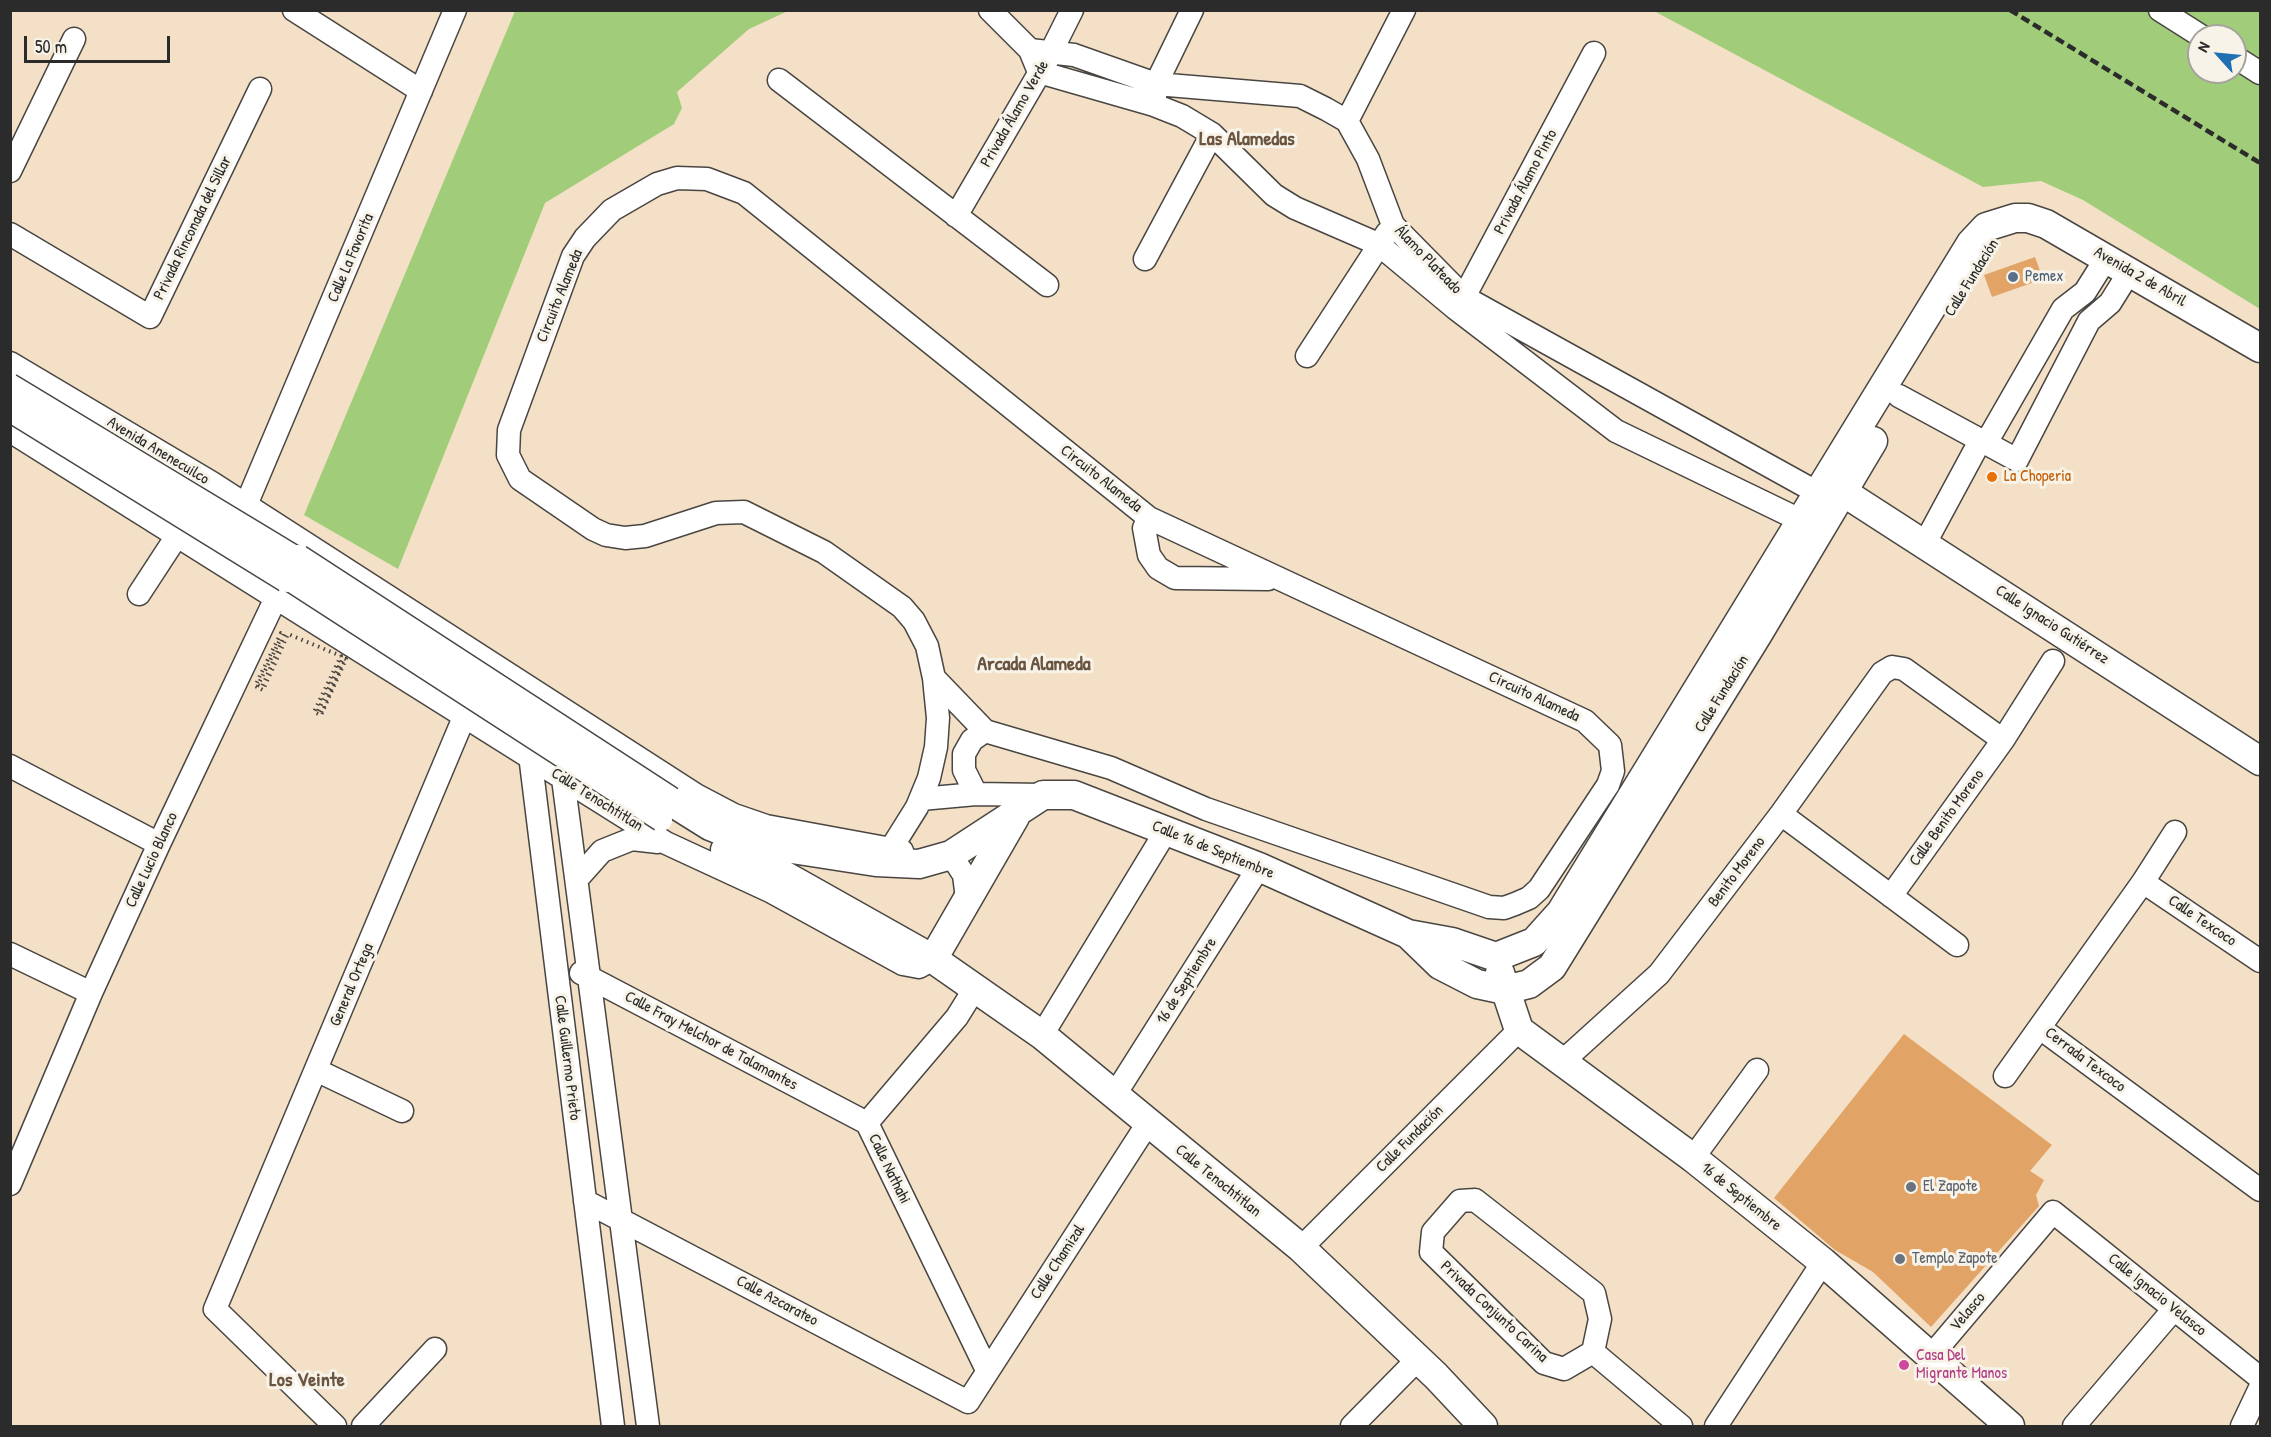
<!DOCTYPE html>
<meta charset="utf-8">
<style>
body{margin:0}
#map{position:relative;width:2271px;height:1437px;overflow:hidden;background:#f4e0c6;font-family:"Patrick Hand",sans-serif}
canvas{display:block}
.frame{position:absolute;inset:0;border:12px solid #2b2b2b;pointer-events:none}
.north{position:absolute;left:2187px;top:24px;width:60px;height:60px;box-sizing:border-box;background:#f7f3e8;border:2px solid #a5a39c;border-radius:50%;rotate:297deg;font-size:16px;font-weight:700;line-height:24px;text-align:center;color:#2b2b2b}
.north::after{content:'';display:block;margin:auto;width:21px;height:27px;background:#1f6fb2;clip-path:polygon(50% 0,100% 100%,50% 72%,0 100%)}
.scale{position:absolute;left:24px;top:36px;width:146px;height:27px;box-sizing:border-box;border:3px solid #2b2b2b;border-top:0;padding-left:8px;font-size:18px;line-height:21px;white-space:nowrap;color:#2b2b2b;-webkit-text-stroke:4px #f7f3e8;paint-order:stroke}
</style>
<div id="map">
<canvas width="2271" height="1437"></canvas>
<div class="frame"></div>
<div class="north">N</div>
<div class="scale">50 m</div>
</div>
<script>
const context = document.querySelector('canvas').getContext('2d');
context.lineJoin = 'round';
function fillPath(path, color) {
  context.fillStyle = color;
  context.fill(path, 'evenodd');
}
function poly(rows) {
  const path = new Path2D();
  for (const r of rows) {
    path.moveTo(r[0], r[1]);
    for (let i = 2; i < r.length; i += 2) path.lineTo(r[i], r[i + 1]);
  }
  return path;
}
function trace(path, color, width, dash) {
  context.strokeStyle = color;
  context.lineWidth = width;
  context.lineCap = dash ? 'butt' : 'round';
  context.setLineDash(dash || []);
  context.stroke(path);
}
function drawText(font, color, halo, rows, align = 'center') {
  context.font = font + ' "Patrick Hand",sans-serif';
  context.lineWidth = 6;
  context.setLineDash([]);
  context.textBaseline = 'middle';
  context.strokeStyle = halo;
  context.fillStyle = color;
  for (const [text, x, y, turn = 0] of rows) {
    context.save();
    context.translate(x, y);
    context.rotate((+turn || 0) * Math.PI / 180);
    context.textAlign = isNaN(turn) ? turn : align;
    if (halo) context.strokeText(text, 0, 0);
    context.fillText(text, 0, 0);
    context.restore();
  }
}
const green = poly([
 [515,11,788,11,749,29,677,92,682,108,674,124,545,203,398,569,304,515],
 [1654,11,2260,11,2260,309,2083,200,2041,181,1983,187],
 [2199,36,2235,36,2235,72,2199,72]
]);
const building = poly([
 [2035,257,2043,279,1992,297,1984,275],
 [1904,1034,2052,1145,2030,1171,2044,1180,2036,1195,2039,1206,1931,1327,1873,1272,1835,1250,1774,1198]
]);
const minor = poly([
 [294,10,421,91],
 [990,10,1030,50,1039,72,1154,105,1182,116,1212,134,1274,195,1295,208,1378,244,1455,308,1616,431,1802,521,1814,514],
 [2160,10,2201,36],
 [1030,50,1074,55,1156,84,1300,96,1326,109,1347,121,1368,159,1393,225,1464,297,1818,493,1815,508],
 [2235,57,2260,73],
 [779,80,1047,285],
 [1155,98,1156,84,1192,10],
 [1347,121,1404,10],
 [10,171,74,39],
 [956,216,1047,60,1072,10],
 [10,234,150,317,260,89],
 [1145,259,1212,134],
 [1456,307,1464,297,1594,53],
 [1307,356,1387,233],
 [10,363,212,483,696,795,734,815,766,826,902,851],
 [1899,396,2017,460,2089,321,2110,303,2130,271],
 [10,431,666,843,772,892,903,964,919,967,933,959],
 [1986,443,2063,309,2085,292,2107,257],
 [246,505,455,10],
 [1149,518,1144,528,1149,555,1158,568,1175,578,1268,579],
 [1925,543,1980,441],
 [139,594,186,522],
 [985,731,972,740,964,754,964,770,976,794,1043,795],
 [529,747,613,1426],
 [10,766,159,844],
 [562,771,648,1426],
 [921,799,976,794],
 [1781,814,1957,945],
 [951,855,964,875,967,899],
 [876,862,892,847,917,807,929,778,936,747,938,718,934,678,927,646,914,621,902,607,824,552,744,512,716,513,645,536,625,538,606,535,593,529,520,479,508,455,509,430,573,256,585,238,612,210,657,184,677,178,707,179,744,193,1149,518,1585,721,1610,745,1613,771,1608,785,1539,889,1529,898,1515,904,1504,908,1489,907,1206,809,1111,768,985,731,934,678],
 [578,878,602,851,632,839,658,842],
 [2143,882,2260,961],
 [1891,896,2003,740,2053,661],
 [10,954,91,993],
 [581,973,867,1123],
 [2040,1028,2260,1190],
 [1042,1035,1166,831],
 [1563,1061,1659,974,1781,814,1882,673,1892,667,1904,669,2003,740],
 [316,1070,402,1111],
 [2005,1076,2143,882,2175,832],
 [1114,1096,1259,867],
 [867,1123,987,1370],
 [867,1123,957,1017,975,988],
 [1693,1158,1757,1070],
 [10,1184,91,993,159,844,283,583],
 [1475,1200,1594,1293,1600,1319,1593,1352,1564,1369,1544,1363,1431,1252,1433,1232,1460,1201,1475,1200],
 [585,1201,968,1402,1148,1123],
 [1301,1248,1519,1030],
 [1593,1352,1681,1426],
 [1931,1356,2053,1212,2260,1378],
 [335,1426,215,1309,470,703],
 [363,1426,435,1349],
 [1352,1426,1418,1359],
 [1716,1426,1823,1262],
 [2074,1426,2174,1309],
 [2242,1426,2260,1388]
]);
const major = poly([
 [1843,492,2260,761],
 [670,801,710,826,753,843,876,862,919,864,951,855,1043,795,1074,795,1259,867,1408,934,1452,942,1496,957,1534,942,1561,912,1971,243,1986,227,2015,218,2028,218,2046,224,2260,348],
 [725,850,782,874,933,959,1042,1035,1301,1248,1436,1376,1483,1426],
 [1408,934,1440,965,1477,984,1505,990,1529,984,1552,967,1758,634,1873,441],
 [933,959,1015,817],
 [1500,973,1519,1030,1693,1158,1823,1262,2010,1426]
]);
const rail = poly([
 [2010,10,2260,163]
]);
const pathBridge = poly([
 [279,642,258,685,262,687,285,634,281,633,255,686,263,690,288,634,341,656,314,712,321,715,346,659,343,658,318,711,321,713,343,662]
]);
const minorBridge = poly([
 [10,385,298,559],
 [287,578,661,820]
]);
const majorBridge = poly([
 [10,407,287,578],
 [298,559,670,801]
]);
const markers = [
 [2013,277,6,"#5c6f8a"],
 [1992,477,6,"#e8710a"],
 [1911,1187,6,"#6b7280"],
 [1900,1259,6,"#6b7280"],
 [1904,1365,6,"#d1479c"]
];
const streetNames = [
 ["Privada Álamo Verde",1015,114,-60],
 ["Privada Álamo Pinto",1526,182,-62],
 ["Privada Rinconada del Sillar",193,228,-64],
 ["Calle La Favorita",351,258,-67],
 ["Álamo Plateado",1428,260,46],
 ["Avenida 2 de Abril",2140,277,30],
 ["Calle Fundación",1972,278,-58],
 ["Circuito Alameda",560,296,-68],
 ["Avenida Anenecuilco",158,451,31],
 ["Circuito Alameda",1101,479,38],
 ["Calle Ignacio Gutiérrez",2052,625,33],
 ["Calle Fundación",1722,694,-58],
 ["Circuito Alameda",1534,697,25],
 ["Calle Tenochtitlan",597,800,32],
 ["Calle Benito Moreno",1947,818,-54],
 ["Calle 16 de Septiembre",1213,850,22],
 ["Calle Lucio Blanco",152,860,-65],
 ["Benito Moreno",1737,872,-53],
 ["Calle Texcoco",2202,921,34],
 ["16 de Septiembre",1187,981,-58],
 ["General Ortega",352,985,-67],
 ["Calle Fray Melchor de Talamantes",711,1041,28],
 ["Calle Guillermo Prieto",567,1058,83],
 ["Cerrada Texcoco",2085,1060,37],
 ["Calle Fundación",1410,1139,-45],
 ["Calle Nathahi",889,1169,64],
 ["Calle Tenochtitlan",1218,1181,39],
 ["16 de Septiembre",1741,1197,39],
 ["Calle Chamizal",1058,1262,-57],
 ["Calle Ignacio Velasco",2157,1295,39],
 ["Calle Azcarateo",777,1301,28],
 ["Privada Conjunto Carina",1494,1312,43],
 ["Velasco",1968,1312,-50]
];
const serviceNames = [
 ["Pemex",2025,277]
];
const foodNames = [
 ["La Choperia",2004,477]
];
const worshipNames = [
 ["El Zapote",1923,1187],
 ["Templo Zapote",1912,1259]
];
const hotelNames = [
 ["Casa Del",1916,1356],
 ["Migrante Manos",1916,1374]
];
const quarterNames = [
 ["Las Alamedas",1247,140],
 ["Arcada Alameda",1034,665],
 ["Los Veinte",307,1381]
];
fillPath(green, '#a1cd7a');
fillPath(building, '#e1a366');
trace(minor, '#494642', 25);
trace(major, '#494642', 31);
trace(minor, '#fff', 22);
trace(major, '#fff', 28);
trace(rail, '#2b2b2b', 4.5, [9, 4.5]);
trace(minorBridge, '#494642', 25, []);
trace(majorBridge, '#494642', 31, []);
trace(pathBridge, '#494642', 4, [1.5, 4.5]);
trace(minorBridge, '#fff', 22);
trace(majorBridge, '#fff', 28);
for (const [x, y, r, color] of markers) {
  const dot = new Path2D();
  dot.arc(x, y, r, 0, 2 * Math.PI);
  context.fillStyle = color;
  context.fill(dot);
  trace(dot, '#f7f3e8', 2);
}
drawText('16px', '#2b2b2b', '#f7f3e8', streetNames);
drawText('16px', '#4e5e75', '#f7f3e8', serviceNames, 'left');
drawText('16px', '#c56008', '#f7f3e8', foodNames, 'left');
drawText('16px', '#5b616d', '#f7f3e8', worshipNames, 'left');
drawText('16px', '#b23c85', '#f7f3e8', hotelNames, 'left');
drawText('bold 20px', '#6b5540', '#f7f3e8', quarterNames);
</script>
